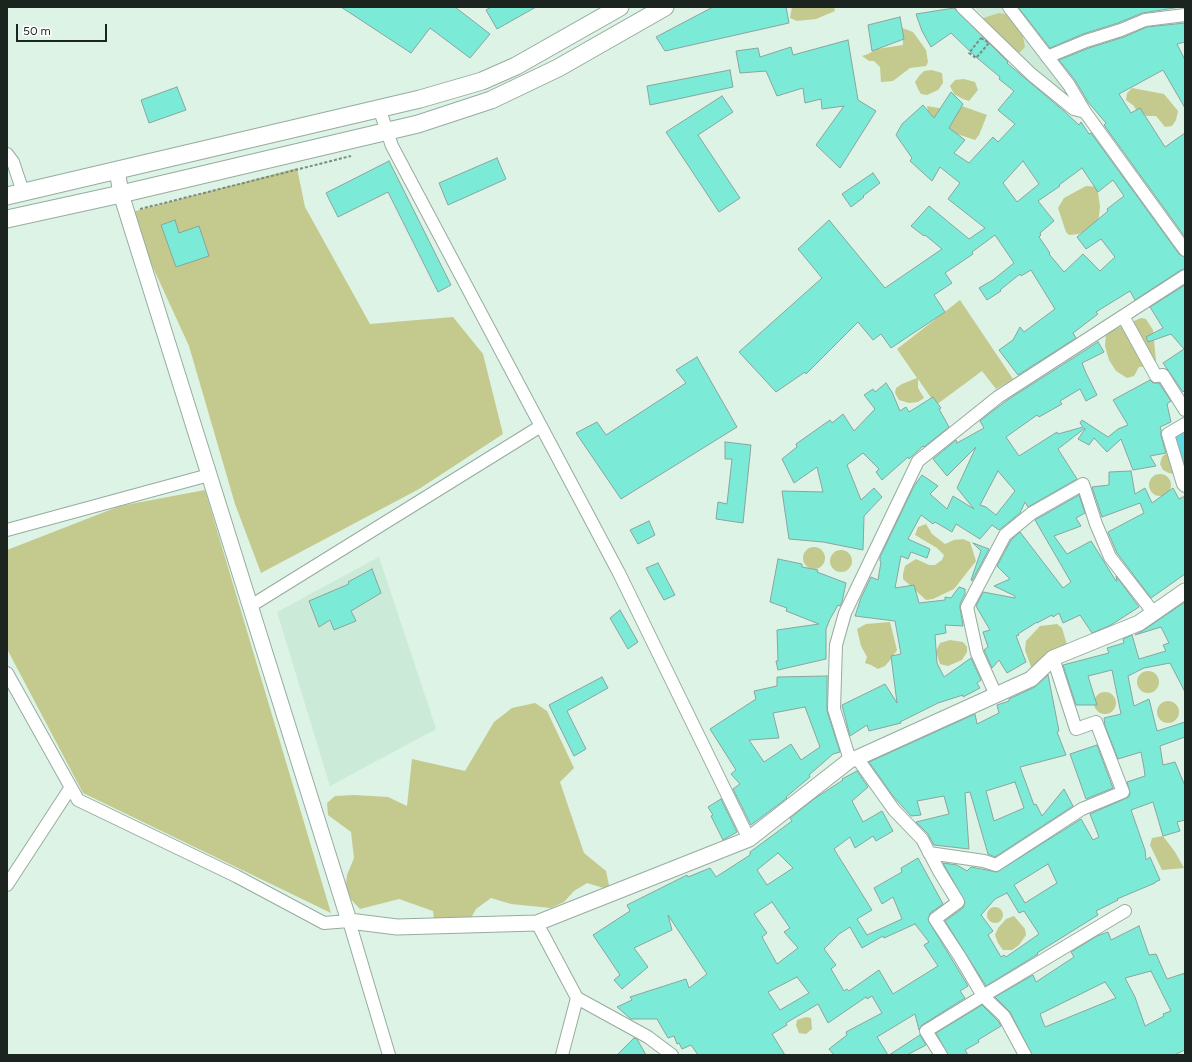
<!DOCTYPE html>
<style>
body{margin:0}
#map{position:relative;width:1192px;height:1062px;overflow:hidden;background:#dcf3e5;font-family:Figtree,sans-serif}
canvas{display:block}
.frame{position:absolute;inset:0;border:8px solid #1b241f;pointer-events:none}
.scale{position:absolute;left:16px;top:24px;width:91px;height:18px;box-sizing:border-box;border:2px solid #1b241f;border-top:0;padding-left:5px;font-size:12px;line-height:14px;white-space:nowrap;color:#1b241f;-webkit-text-stroke:3px #fff;paint-order:stroke}
</style>
<div id="map">
<canvas width="1192" height="1062"></canvas>
<div class="frame"></div>
<div class="scale">50 m</div>
</div>
<script>
const context = document.querySelector('canvas').getContext('2d');
context.lineJoin = 'round';
function fillPath(path, color) {
  context.fillStyle = color;
  context.fill(path, 'evenodd');
}
function poly(rows) {
  const path = new Path2D();
  for (const r of rows) {
    if (r.length === 3) {
      path.moveTo(r[0] + r[2], r[1]);
      path.arc(r[0], r[1], r[2], 0, 2 * Math.PI);
      continue;
    }
    path.moveTo(r[0], r[1]);
    for (let i = 2; i < r.length; i += 2) path.lineTo(r[i], r[i + 1]);
  }
  return path;
}
function trace(path, color, width, dash) {
  context.strokeStyle = color;
  context.lineWidth = width;
  context.lineCap = dash ? 'butt' : 'round';
  context.setLineDash(dash || []);
  context.stroke(path);
}
const built = poly([
 [974,7,1005,7,1076,99,1070,105],
 [379,557,436,729,330,786,277,612]
]);
const green = poly([
 [792,7,834,7,835,11,816,19,797,21,790,18],
 [999,13,1011,15,1020,22,1025,47,1013,59,997,55,979,34,980,19],
 [902,28,913,32,926,50,928,62,926,66,910,68,893,81,881,82,880,67,874,61,869,61,862,56,868,54,877,49,903,45],
 [932,70,942,73,943,83,938,90,927,95,921,94,918,89,915,82,919,76,924,71],
 [964,79,975,82,978,90,969,101,963,99,954,94,950,86,955,80],
 [1132,88,1164,94,1178,111,1176,120,1172,126,1165,127,1156,116,1147,116,1136,110,1134,106,1126,100,1127,93],
 [927,106,950,110,962,106,987,115,979,135,975,140,957,134,933,119,928,111],
 [297,168,305,207,370,324,453,317,483,354,503,434,419,489,261,573,235,504,189,346,128,213],
 [1086,186,1102,187,1098,192,1100,207,1098,224,1079,234,1069,235,1066,232,1058,208,1064,198],
 [960,300,1013,379,996,389,982,371,936,405,918,379,918,388,924,398,918,402,909,403,899,400,895,393,896,388,902,384,917,378,897,349],
 [1141,318,1146,319,1153,330,1156,361,1151,366,1139,367,1134,376,1127,378,1116,371,1109,360,1105,346,1106,333],
 [1170,452,1176,472,1173,474,1169,473,1163,470,1160,464,1162,457,1164,455],
 [1160,485,11],
 [205,490,331,913,83,793,7,649,7,550,120,506],
 [926,524,932,534,945,544,954,540,963,539,970,542,976,561,954,589,933,599,926,600,903,579,903,574,905,566,916,559,929,565,935,565,942,560,944,555,937,548,915,535,918,527],
 [814,558,11],
 [841,561,11],
 [890,622,897,650,891,659,885,666,878,669,871,665,865,663,867,657,861,646,857,629,866,624],
 [1057,624,1062,628,1067,645,1060,666,1041,673,1031,667,1025,650,1026,641,1040,626],
 [950,640,963,642,967,647,967,652,962,660,948,666,940,664,936,651,940,643],
 [1148,682,11],
 [1105,703,11],
 [1168,712,11],
 [535,703,547,711,574,768,560,782,584,853,606,871,610,890,587,883,574,891,564,902,551,908,511,904,491,898,476,909,471,918,434,920,433,911,399,899,360,909,345,893,347,875,354,858,351,832,328,815,327,803,335,796,354,795,388,797,407,806,412,759,465,771,494,722,512,708],
 [1163,836,1175,852,1184,868,1162,870,1150,845,1152,838],
 [995,915,8],
 [1014,916,1025,929,1026,935,1019,945,1012,950,1003,950,998,943,995,935,998,928,1006,919],
 [806,1017,811,1018,812,1029,806,1034,799,1033,796,1025,797,1020]
]);
const water = poly([
 [1185,425,1185,465,1178,457,1172,441,1175,430]
]);
const building = poly([
 [341,7,455,7,490,34,470,58,430,28,411,53,341,7],
 [491,7,536,7,497,29,486,10,491,7],
 [713,7,786,7,789,23,665,51,656,37,713,7],
 [1018,7,1181,7,1142,13,1118,23,1083,34,1050,48,1018,7],
 [954,8,1008,62,1007,63,1065,112,1079,125,1081,122,1089,134,1091,133,1179,254,1185,257,1185,269,1181,270,1135,300,1130,291,1096,312,1098,314,1073,333,1076,338,1018,375,999,350,1013,340,1020,327,1024,332,1055,309,1031,270,1021,276,1020,274,1000,290,1001,291,987,300,979,288,993,280,1014,263,995,235,972,252,973,254,945,273,952,283,934,295,945,312,891,348,881,334,873,340,858,322,806,374,805,372,776,392,739,352,822,278,798,249,829,220,885,288,942,249,925,235,924,236,911,226,929,206,969,239,985,228,948,199,960,183,940,167,932,181,910,161,912,158,896,135,902,124,923,105,934,118,951,92,963,104,949,128,965,140,954,153,969,163,993,137,998,142,1015,124,998,110,1014,91,999,79,1000,77,976,57,951,33,931,47,922,31,916,14,954,8],
 [1023,161,1039,184,1017,202,1003,183,1023,161],
 [1082,168,1098,192,1113,180,1124,196,1107,209,1108,211,1077,237,1086,249,1101,239,1115,257,1100,271,1083,254,1064,272,1049,254,1050,253,1039,237,1041,235,1040,233,1054,221,1038,201,1060,186,1059,185,1082,168],
 [900,17,904,39,872,51,868,25,900,17],
 [1185,23,1185,42,1177,44,1185,60,1185,108,1163,70,1119,94,1131,113,1140,108,1165,147,1185,133,1185,237,1104,125,1106,123,1088,102,1075,80,1059,60,1089,48,1124,37,1147,27,1185,23],
 [848,40,858,100,876,111,840,168,816,145,844,106,822,109,821,99,805,103,803,88,777,96,766,71,740,73,736,51,758,48,760,57,791,47,793,55,848,40],
 [730,70,733,87,650,105,647,86,730,70],
 [177,87,186,110,149,123,141,100,177,87],
 [722,96,733,112,698,135,740,198,719,212,666,132,722,96],
 [497,158,506,179,448,205,439,183,497,158],
 [389,161,451,285,438,292,388,192,338,217,326,193,389,161],
 [873,173,880,183,863,196,864,197,851,207,842,194,873,173],
 [175,220,179,233,199,226,209,256,176,267,161,225,175,220],
 [1185,285,1185,390,1183,392,1163,363,1184,349,1171,334,1148,342,1146,337,1163,328,1150,307,1185,285],
 [1098,342,1104,352,1082,363,1086,373,1097,395,1086,401,1080,389,1060,401,1062,404,1039,417,1037,415,1006,437,1019,456,1057,432,1058,434,1083,427,1080,423,1082,420,1108,437,1118,429,1128,425,1113,400,1150,380,1153,383,1159,383,1171,401,1167,404,1171,422,1160,427,1161,430,1161,436,1166,453,1150,456,1156,466,1133,470,1121,439,1107,452,1094,438,1089,445,1078,439,1085,429,1085,428,1058,449,1077,479,1028,507,1025,502,1020,513,999,530,992,525,980,539,956,524,952,532,935,522,933,524,921,515,908,539,930,549,927,558,911,552,908,559,901,556,895,588,914,585,919,603,945,600,945,597,951,598,959,587,965,589,965,594,960,604,960,608,963,626,945,625,946,633,935,635,937,663,944,677,971,658,981,680,977,683,980,688,963,697,963,695,938,703,900,722,901,723,869,731,867,725,850,736,842,705,885,684,897,703,891,656,901,654,895,621,855,616,861,598,871,577,878,580,881,562,880,561,880,557,914,486,922,475,938,486,930,494,947,509,953,496,974,509,957,488,976,447,947,476,933,459,956,440,957,443,984,428,980,421,990,413,1009,399,1098,342],
 [998,471,1015,491,996,515,986,507,980,505,998,471],
 [697,357,737,427,621,499,576,433,597,422,606,435,686,383,676,370,697,357],
 [886,383,892,392,900,411,906,407,909,412,933,397,941,408,939,409,949,427,924,447,923,446,909,459,908,457,882,480,876,472,879,469,863,453,847,465,861,500,874,488,882,497,864,516,863,550,823,542,789,539,782,491,823,492,817,467,794,483,782,459,797,447,796,444,830,420,832,423,843,414,854,431,875,409,864,395,873,389,875,392,886,383],
 [725,442,751,445,743,523,716,519,718,502,727,504,732,459,725,459,725,442],
 [1131,471,1135,494,1145,488,1152,503,1173,488,1179,499,1185,496,1185,574,1151,598,1117,553,1108,532,1144,513,1140,503,1102,517,1092,487,1109,485,1109,472,1131,471],
 [1079,495,1085,513,1076,518,1081,526,1054,536,1067,554,1091,541,1116,581,1117,581,1116,576,1139,607,1111,625,1092,633,1080,615,1063,623,1059,613,1053,617,1052,615,1037,623,1037,622,1018,634,1019,635,1016,636,1026,662,1007,673,999,660,992,668,984,650,988,647,983,632,990,630,976,606,983,592,1015,598,1015,596,994,586,1010,579,997,566,1011,540,1020,532,1063,588,1071,582,1035,520,1079,495],
 [649,521,655,535,638,544,630,530,649,521],
 [973,543,989,549,972,581,971,580,981,551,973,543],
 [778,559,802,564,802,567,818,570,817,572,846,583,842,602,840,606,838,605,830,619,826,629,826,659,778,670,776,661,778,661,777,630,819,624,786,611,787,608,770,602,778,559],
 [658,563,675,595,664,600,646,568,658,563],
 [372,569,381,593,351,611,356,621,334,630,330,620,319,627,309,601,349,584,348,582,372,569],
 [1185,602,1185,692,1170,663,1144,668,1128,676,1134,706,1149,699,1157,731,1185,722,1185,737,1160,746,1163,765,1175,762,1185,786,1185,820,1177,822,1180,831,1163,836,1153,802,1131,810,1145,850,1146,860,1150,857,1160,880,1155,882,1155,883,1117,899,1118,900,1096,911,1098,915,1037,953,1038,954,986,986,945,921,963,908,965,902,943,863,957,865,967,871,971,867,997,872,1081,819,1093,840,1099,837,1090,814,1129,797,1130,793,1127,782,1145,776,1144,768,1141,752,1118,759,1105,726,1104,718,1121,714,1112,670,1088,676,1097,705,1076,705,1063,665,1109,653,1107,648,1124,643,1123,639,1132,635,1139,659,1166,651,1163,645,1169,643,1161,627,1135,635,1144,630,1185,602],
 [1048,864,1057,883,1025,903,1014,885,1048,864],
 [1007,893,1019,913,1024,911,1039,934,1006,957,1004,955,1001,957,988,935,993,931,981,915,995,899,1007,893],
 [620,610,638,642,628,649,610,618,620,610],
 [1048,675,1059,731,1057,732,1066,755,1020,767,1034,805,1036,804,1042,816,1064,789,1073,806,995,857,988,854,970,792,965,793,969,849,934,845,928,834,916,822,949,814,944,796,917,801,921,815,911,816,893,796,869,762,975,714,977,724,999,713,997,705,1009,701,1009,699,1035,687,1048,675],
 [1015,782,1024,808,994,821,986,791,1015,782],
 [827,676,827,711,840,752,833,754,809,775,810,777,786,797,787,798,751,825,733,789,740,784,731,774,736,770,710,729,756,699,754,691,777,686,777,677,827,676],
 [805,707,820,747,801,760,791,744,764,762,749,740,779,738,773,713,805,707],
 [602,677,608,688,567,711,586,749,574,756,549,705,602,677],
 [1097,745,1113,788,1086,799,1070,754,1097,745],
 [857,771,868,787,852,801,863,822,882,811,893,831,876,841,873,836,855,848,850,837,834,849,872,910,857,919,867,935,902,919,893,897,882,904,874,888,902,872,901,868,918,858,943,904,930,913,928,920,968,986,960,991,965,998,922,1025,919,1030,915,1014,877,1037,888,1055,834,1055,829,1049,847,1035,846,1032,882,1013,872,996,867,999,866,997,828,1023,818,1004,786,1023,787,1025,772,1034,785,1055,698,1055,691,1045,682,1049,679,1043,677,1044,674,1036,668,1038,657,1019,631,1019,617,1007,632,1000,630,997,686,979,689,988,707,974,668,915,672,930,634,948,648,967,622,989,614,980,620,975,593,935,630,911,627,905,687,875,688,877,710,868,716,877,750,855,750,852,792,821,790,818,814,799,843,780,842,779,857,771],
 [778,853,793,868,767,885,757,870,778,853],
 [772,902,790,928,784,932,798,948,777,964,762,937,767,933,754,914,772,902],
 [915,924,929,942,924,945,938,966,893,994,879,970,849,991,847,989,844,991,831,969,836,965,824,949,839,934,850,927,862,948,883,936,884,938,915,924],
 [797,977,809,993,780,1010,768,992,797,977],
 [721,799,737,832,723,840,711,816,713,815,708,807,721,799],
 [1139,926,1149,955,1156,954,1167,979,1185,973,1185,1050,1174,1055,1032,1055,1010,1012,995,997,1033,975,1036,982,1074,957,1071,952,1097,936,1108,932,1111,940,1139,926],
 [1151,971,1171,1011,1163,1014,1164,1016,1145,1026,1135,997,1125,978,1151,971],
 [1105,982,1116,998,1045,1027,1040,1014,1105,982],
 [982,1005,998,1021,1001,1026,978,1040,979,1042,965,1050,968,1055,948,1055,936,1033,982,1005],
 [920,1035,926,1045,907,1055,889,1055,920,1035],
 [634,1038,637,1039,646,1055,617,1055,634,1038]
]);
const path = poly([
 [981,38,989,43,976,58,969,53,981,38],
 [140,209,351,156]
]);
const minor = poly([
 [962,7,1031,74,1074,109,1085,112,1185,250],
 [1009,7,1069,85,1085,112],
 [1047,57,1086,41,1121,30,1145,20,1185,15],
 [379,108,392,146,619,573,749,839],
 [7,154,13,162,23,192],
 [1123,316,1156,376,1163,375,1185,410],
 [1185,424,1168,434,1183,484,1185,486],
 [7,530,209,475],
 [257,602,541,426],
 [7,673,78,800,236,876,324,923,349,921,389,1055],
 [996,695,977,653,967,607,1005,535,1032,513,1083,484,1096,524,1110,557,1153,612],
 [857,758,894,810,922,839,939,871,958,902,935,919,960,957,983,996,926,1031,941,1055],
 [850,760,834,709,836,645,845,613,918,461,998,397,1185,276],
 [929,853,984,861,996,865,1082,809,1123,792,1096,722,1076,729,1053,658],
 [7,885,71,787],
 [537,923,577,998,648,1037,672,1055],
 [562,1055,577,998],
 [1025,1055,1004,1016,983,996,1125,911]
]);
const tertiary = poly([
 [117,170,121,194,349,921,397,927,537,923,749,839,850,760,857,758,1031,679,1053,658,1139,623,1185,591]
]);
const secondary = poly([
 [7,196,420,99,482,81,516,66,620,7],
 [7,219,121,194,418,124,491,100,558,68,665,7]
]);
fillPath(built, '#cbead7');
fillPath(green, '#c4ca8d');
fillPath(water, '#63dbe5');
fillPath(building, '#7bebd8');
trace(building, '#89a49e', 1);
trace(minor, '#96ac9f', 14);
trace(tertiary, '#96ac9f', 17);
trace(secondary, '#96ac9f', 19);
trace(path, '#7b8b81', 2, [3, 2]);
trace(minor, '#fff', 12);
trace(tertiary, '#fff', 15);
trace(secondary, '#fff', 17);
</script>
